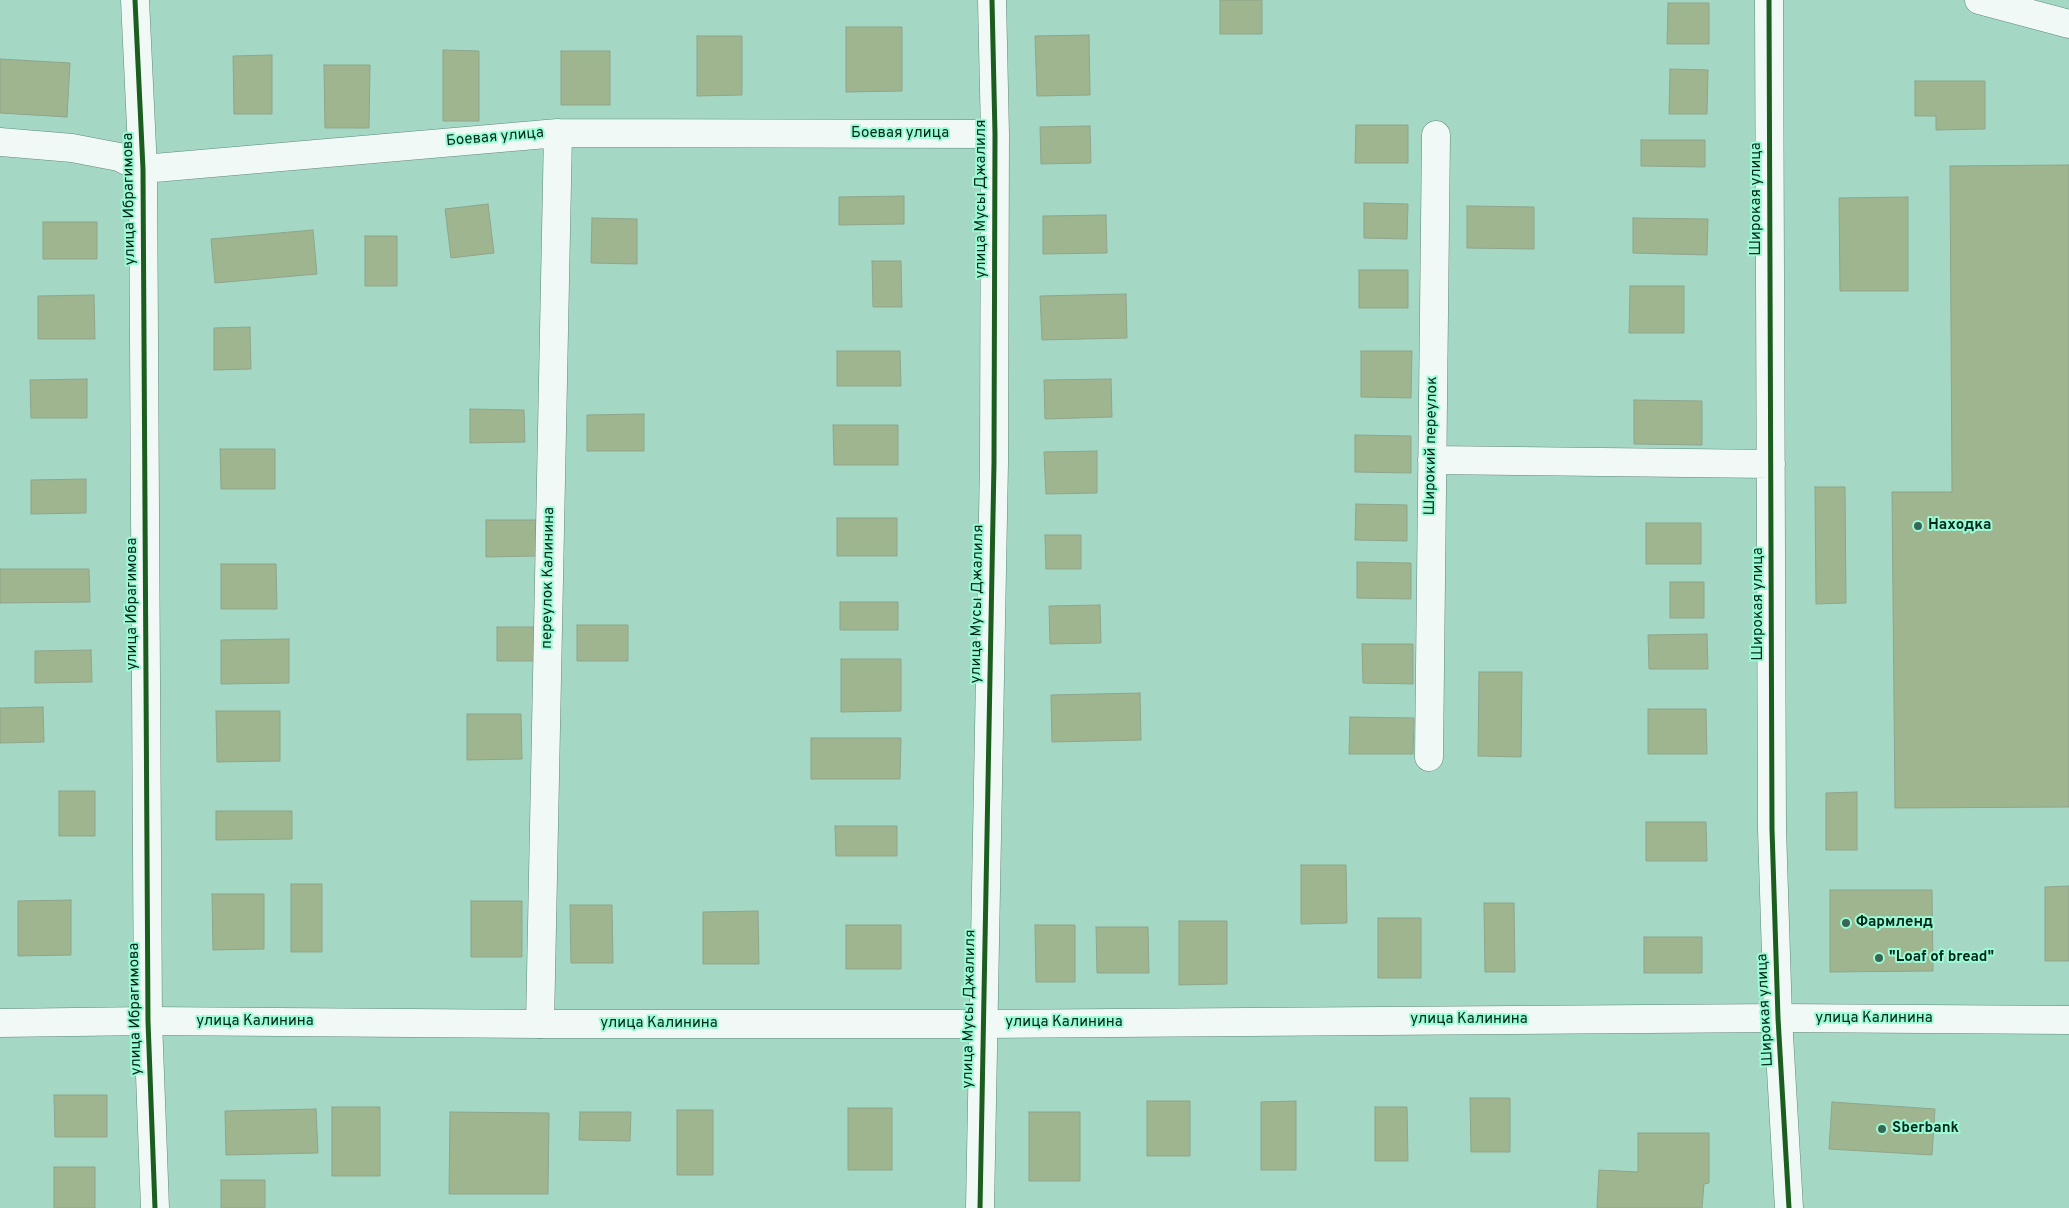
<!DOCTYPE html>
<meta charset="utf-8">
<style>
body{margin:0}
canvas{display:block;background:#a4d8c4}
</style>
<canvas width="2069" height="1208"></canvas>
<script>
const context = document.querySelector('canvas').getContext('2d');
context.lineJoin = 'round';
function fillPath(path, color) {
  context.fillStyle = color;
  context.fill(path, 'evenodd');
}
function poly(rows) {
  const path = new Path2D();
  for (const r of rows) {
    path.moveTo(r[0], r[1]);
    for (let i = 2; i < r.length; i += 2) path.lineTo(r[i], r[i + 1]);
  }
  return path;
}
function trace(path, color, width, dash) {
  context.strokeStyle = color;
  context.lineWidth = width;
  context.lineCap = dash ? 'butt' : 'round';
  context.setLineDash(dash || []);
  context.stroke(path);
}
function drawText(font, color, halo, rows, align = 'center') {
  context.font = font + ' Overpass,sans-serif';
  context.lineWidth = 4;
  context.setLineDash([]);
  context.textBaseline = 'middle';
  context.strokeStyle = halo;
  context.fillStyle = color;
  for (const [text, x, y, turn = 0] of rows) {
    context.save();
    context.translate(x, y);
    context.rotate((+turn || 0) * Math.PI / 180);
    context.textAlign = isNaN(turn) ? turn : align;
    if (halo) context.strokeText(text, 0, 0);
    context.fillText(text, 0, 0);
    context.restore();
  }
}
const building = poly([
 [1220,0,1262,0,1262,34,1220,34,1220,0],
 [1668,3,1709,3,1709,44,1667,44,1668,3],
 [846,27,902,27,902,91,846,92,846,27],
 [1089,35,1090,95,1037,96,1035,36,1089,35],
 [697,36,742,36,742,95,697,96,697,36],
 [443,50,479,51,479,121,443,121,443,50],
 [561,51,610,51,610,105,561,105,561,51],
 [272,55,272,114,234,114,233,56,272,55],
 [0,59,70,63,67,117,0,113,0,59],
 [324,65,370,65,369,128,325,128,324,65],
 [1670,69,1708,70,1707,114,1669,114,1670,69],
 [1915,81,1985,81,1985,129,1936,130,1936,116,1915,116,1915,81],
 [1356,125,1408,125,1408,163,1355,163,1356,125],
 [1090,126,1091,163,1041,164,1040,127,1090,126],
 [1641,140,1705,140,1705,167,1641,166,1641,140],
 [2069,165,2069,807,1895,808,1892,492,1952,492,1950,166,2069,165],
 [904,196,904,224,839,225,839,197,904,196],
 [1908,197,1908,291,1840,291,1839,198,1908,197],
 [1364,203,1408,204,1407,239,1364,238,1364,203],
 [488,204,494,253,451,258,445,209,488,204],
 [1467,206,1534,207,1534,249,1467,248,1467,206],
 [1106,215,1107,253,1043,254,1043,216,1106,215],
 [592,218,637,219,637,264,591,263,592,218],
 [1633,218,1708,219,1707,255,1633,253,1633,218],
 [43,222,97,222,97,259,43,259,43,222],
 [313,230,317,274,215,283,211,239,313,230],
 [365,236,397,236,397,286,365,286,365,236],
 [872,261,901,261,902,307,873,307,872,261],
 [1359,270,1408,270,1408,308,1359,308,1359,270],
 [1630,286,1684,286,1684,333,1629,333,1630,286],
 [1126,294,1127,338,1042,340,1040,296,1126,294],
 [94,295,95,339,38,339,38,296,94,295],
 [250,327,251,369,214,370,214,328,250,327],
 [837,351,900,351,901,386,837,386,837,351],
 [1361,351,1412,351,1411,398,1361,397,1361,351],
 [87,379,87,418,31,418,30,380,87,379],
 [1111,379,1112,417,1045,419,1044,380,1111,379],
 [1634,400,1702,401,1702,445,1634,444,1634,400],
 [470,409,524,410,525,442,470,443,470,409],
 [644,414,644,451,587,451,587,415,644,414],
 [833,425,898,425,898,465,834,465,833,425],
 [1355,435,1411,436,1411,473,1355,472,1355,435],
 [220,449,275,449,275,489,221,489,220,449],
 [1097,451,1097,493,1046,494,1044,452,1097,451],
 [86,479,86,513,31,514,31,480,86,479],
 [1815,487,1845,487,1846,603,1816,604,1815,487],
 [1356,504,1407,505,1407,541,1355,540,1356,504],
 [837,518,897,518,897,556,837,556,837,518],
 [486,520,538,520,538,556,486,557,486,520],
 [1646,523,1701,523,1701,564,1646,564,1646,523],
 [1045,535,1081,535,1081,569,1046,569,1045,535],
 [1357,562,1411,563,1411,599,1357,598,1357,562],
 [221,564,276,564,277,609,221,609,221,564],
 [0,569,89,569,90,602,0,603,0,569],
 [1670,582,1704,582,1704,618,1670,618,1670,582],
 [840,602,898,602,898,630,840,630,840,602],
 [1100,605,1101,643,1050,644,1049,606,1100,605],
 [577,625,628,625,628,661,577,661,577,625],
 [497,627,536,627,536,661,497,661,497,627],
 [1707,634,1708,669,1649,669,1648,635,1707,634],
 [289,639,289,683,221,684,221,640,289,639],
 [1362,644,1413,644,1413,684,1363,683,1362,644],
 [91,650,92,682,35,683,35,651,91,650],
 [841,659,901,659,901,711,841,712,841,659],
 [1479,672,1522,672,1521,757,1478,756,1479,672],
 [1140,693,1141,740,1052,742,1051,695,1140,693],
 [43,707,44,742,0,743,0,708,43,707],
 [1648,709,1706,709,1707,754,1648,754,1648,709],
 [216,711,280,711,280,761,217,762,216,711],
 [467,714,521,714,522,759,467,760,467,714],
 [1350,717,1414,718,1413,754,1349,754,1350,717],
 [811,738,901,738,900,779,811,779,811,738],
 [59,791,95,791,95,836,59,836,59,791],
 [1857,792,1857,850,1826,850,1826,793,1857,792],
 [216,811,292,811,292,839,216,840,216,811],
 [1646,822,1706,822,1707,861,1646,861,1646,822],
 [835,826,897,826,897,856,836,856,835,826],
 [1301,865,1346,865,1347,923,1301,924,1301,865],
 [291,884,322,884,322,952,291,952,291,884],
 [2069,886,2069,961,2045,961,2045,887,2069,886],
 [1830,890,1932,890,1933,971,1830,972,1830,890],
 [212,894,264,894,264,949,213,950,212,894],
 [71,900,71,955,18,956,18,901,71,900],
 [471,901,522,901,522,957,471,957,471,901],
 [1484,903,1514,903,1515,972,1485,972,1484,903],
 [570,905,612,905,613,963,571,963,570,905],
 [758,911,759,964,703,964,703,912,758,911],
 [1378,918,1421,918,1421,978,1378,978,1378,918],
 [1179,921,1227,921,1227,984,1179,985,1179,921],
 [846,925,901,925,901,969,846,969,846,925],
 [1035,925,1075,925,1075,982,1036,982,1035,925],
 [1096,927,1148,927,1149,973,1097,973,1096,927],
 [1644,937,1702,937,1702,973,1644,973,1644,937],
 [54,1095,107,1095,107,1137,55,1137,54,1095],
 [1470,1098,1510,1098,1510,1152,1471,1152,1470,1098],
 [1147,1101,1190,1101,1190,1156,1147,1156,1147,1101],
 [1296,1101,1296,1170,1261,1170,1261,1102,1296,1101],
 [1832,1102,1935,1109,1932,1155,1829,1149,1832,1102],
 [332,1107,380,1107,380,1176,332,1176,332,1107],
 [1375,1107,1407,1107,1408,1161,1375,1161,1375,1107],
 [848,1108,892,1108,892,1170,848,1170,848,1108],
 [316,1109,318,1153,226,1155,225,1111,316,1109],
 [677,1110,713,1110,713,1175,677,1175,677,1110],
 [450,1112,549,1113,548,1194,449,1194,450,1112],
 [580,1112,631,1112,630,1141,579,1140,580,1112],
 [1029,1112,1080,1112,1080,1181,1029,1181,1029,1112],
 [1638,1133,1709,1133,1709,1183,1704,1184,1702,1208,1597,1208,1599,1170,1638,1172,1638,1133],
 [54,1167,95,1167,95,1208,54,1208,54,1167],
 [221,1180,265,1180,265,1208,221,1208,221,1180]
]);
const minor = poly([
 [135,0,143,169,148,1021,155,1208],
 [1769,0,1772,829,1778,1018,1789,1208],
 [1979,0,2069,24],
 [0,142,72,148,119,157,143,169,558,133,995,134],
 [1432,460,1771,464],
 [1429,757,1436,135],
 [540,1024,558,133],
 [980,1208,994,463,995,134,992,0]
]);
const primary = poly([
 [0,1023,148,1021,540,1024,982,1024,1778,1018,2069,1020]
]);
const cycleway = poly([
 [135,0,143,169,148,1021,155,1208],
 [1769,0,1772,829,1778,1018,1789,1208],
 [980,1208,994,463,995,134,992,0]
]);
const markers = [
 [1918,526,5,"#396657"],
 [1846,923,5,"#396657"],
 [1879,958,5,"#396657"],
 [1882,1129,5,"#396657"]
];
const streetNames = [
 ["Боевая улица",900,134],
 ["Боевая улица",495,138,-5],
 ["улица Ибрагимова",130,199,-91],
 ["улица Мусы Джалиля",982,199,-90],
 ["Широкая улица",1757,199,-90],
 ["Широкий переулок",1432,446,-89],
 ["переулок Калинина",549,578,-89],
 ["улица Ибрагимова",133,604,-90],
 ["улица Мусы Джалиля",978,604,-89],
 ["Широкая улица",1759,604,-90],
 ["улица Ибрагимова",136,1009,-91],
 ["улица Мусы Джалиля",970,1009,-89],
 ["Широкая улица",1766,1010,-93],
 ["улица Калинина",1874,1019],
 ["улица Калинина",1469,1020],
 ["улица Калинина",255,1022],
 ["улица Калинина",1064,1023],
 ["улица Калинина",659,1024]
];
const poiNames = [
 ["Находка",1928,526],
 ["Фармленд",1856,923],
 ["\"Loaf of bread\"",1889,958],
 ["Sberbank",1892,1129]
];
fillPath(building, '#9fb58f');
trace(building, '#8ea58c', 1);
trace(minor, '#61887a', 29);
trace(primary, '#61887a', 29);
trace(minor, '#f1f9f6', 28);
trace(primary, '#f1f9f6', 28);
trace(cycleway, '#1b5e20', 5);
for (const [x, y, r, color] of markers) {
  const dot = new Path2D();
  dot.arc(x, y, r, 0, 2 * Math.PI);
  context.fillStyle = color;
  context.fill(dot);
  trace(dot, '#9cfbd5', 2);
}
drawText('15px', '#00291c', '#9cfbd5', streetNames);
drawText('bold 15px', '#00291c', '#9cfbd5', poiNames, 'left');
</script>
